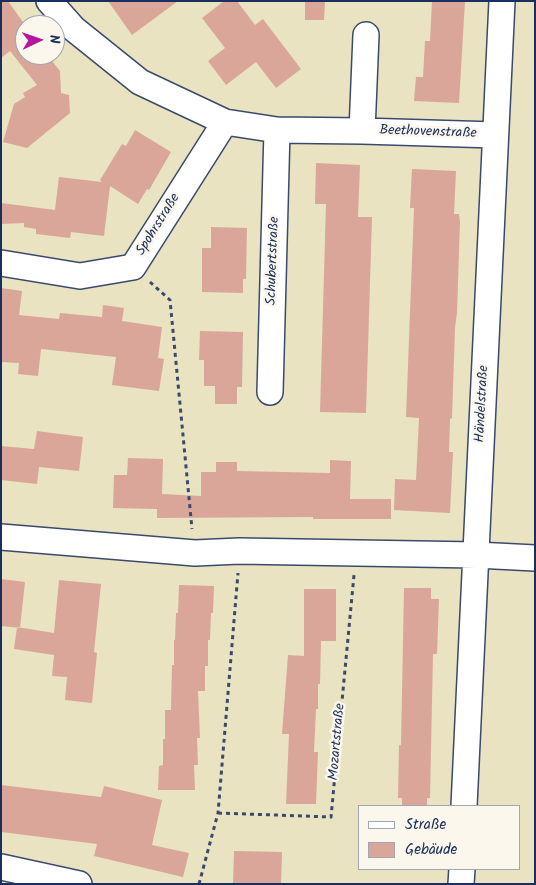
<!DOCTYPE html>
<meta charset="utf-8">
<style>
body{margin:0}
#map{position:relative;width:536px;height:885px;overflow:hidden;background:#e9e3c2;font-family:Kalam,sans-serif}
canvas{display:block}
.frame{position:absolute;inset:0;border:2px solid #1b2f5e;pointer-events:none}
.legend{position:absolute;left:358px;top:805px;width:162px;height:65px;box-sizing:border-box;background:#fbf7ec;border:1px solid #a1a7b3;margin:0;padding:6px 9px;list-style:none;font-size:15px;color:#1b2f5e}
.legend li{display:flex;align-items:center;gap:10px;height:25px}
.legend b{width:25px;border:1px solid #a1a7b3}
.north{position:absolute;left:15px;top:15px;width:50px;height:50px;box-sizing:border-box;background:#fbf7ec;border:1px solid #a1a7b3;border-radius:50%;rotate:87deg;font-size:14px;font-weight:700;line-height:20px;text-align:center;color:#1b2f5e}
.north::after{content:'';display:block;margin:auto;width:18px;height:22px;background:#b5179e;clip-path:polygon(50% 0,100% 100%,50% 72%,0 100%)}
</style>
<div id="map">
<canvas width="536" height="885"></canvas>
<div class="frame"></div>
<ul class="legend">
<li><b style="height:6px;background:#fff"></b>Straße</li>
<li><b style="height:14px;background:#d9a699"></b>Gebäude</li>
</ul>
<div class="north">N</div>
</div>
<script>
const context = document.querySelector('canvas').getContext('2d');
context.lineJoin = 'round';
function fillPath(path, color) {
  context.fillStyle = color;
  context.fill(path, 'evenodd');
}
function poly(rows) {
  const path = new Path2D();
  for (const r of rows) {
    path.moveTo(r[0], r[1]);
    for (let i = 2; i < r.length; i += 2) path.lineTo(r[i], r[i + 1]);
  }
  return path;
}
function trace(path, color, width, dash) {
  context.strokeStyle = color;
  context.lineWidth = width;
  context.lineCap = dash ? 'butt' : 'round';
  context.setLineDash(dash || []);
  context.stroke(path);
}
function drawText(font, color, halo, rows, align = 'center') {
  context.font = font + ' Kalam,sans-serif';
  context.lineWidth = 5;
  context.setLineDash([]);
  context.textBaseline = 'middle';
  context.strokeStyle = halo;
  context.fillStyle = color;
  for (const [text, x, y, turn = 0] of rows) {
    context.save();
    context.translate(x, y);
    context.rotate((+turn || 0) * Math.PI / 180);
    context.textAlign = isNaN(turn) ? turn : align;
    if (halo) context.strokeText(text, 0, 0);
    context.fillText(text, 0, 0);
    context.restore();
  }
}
const building = poly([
 [1,1,8,1,25,25,25,55,47,55,60,71,61,93,69,95,70,113,27,148,3,142,14,104,25,97,23,93,37,85,10,51,1,58],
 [108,1,178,1,132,35],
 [224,1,237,1,255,25,263,19,301,69,276,88,256,62,226,85,208,61,225,48,202,18],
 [305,1,325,1,324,20,305,20],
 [432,1,465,1,459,103,414,101,416,77,423,77,425,41,430,41],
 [135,130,171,152,149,190,147,189,138,204,110,186,104,236,71,232,70,238,36,234,36,229,24,227,24,223,1,224,1,203,55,210,59,177,102,182,100,180,122,144,126,146],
 [316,163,360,165,358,217,372,217,366,413,320,412,326,204,315,204],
 [412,169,456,171,454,214,459,214,460,222,457,313,455,328,452,418,450,419,449,452,453,452,450,513,394,510,395,479,416,480,419,418,406,417,414,208,410,208],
 [211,227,247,228,246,279,243,279,243,293,202,292,202,248,211,248],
 [1,288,22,291,19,315,59,319,60,313,102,317,103,305,124,308,122,321,162,327,158,358,164,359,159,391,112,385,116,357,41,349,38,376,18,374,19,363,1,362],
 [200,331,243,332,242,387,237,387,237,404,215,404,215,386,204,386,204,360,199,360],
 [37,431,83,437,79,471,39,467,37,484,1,480,1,446,34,449],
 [128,458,163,459,162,494,201,496,201,472,216,472,216,462,237,462,237,471,330,473,330,460,351,461,350,499,391,499,391,519,313,519,313,517,157,518,157,509,113,508,114,475,127,475],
 [1,579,25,582,20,628,1,626],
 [59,580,101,584,94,652,97,653,92,703,65,700,67,677,52,676,54,655,14,649,17,627,54,633],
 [179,585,214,586,213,613,211,613,210,640,208,640,208,666,205,666,205,691,198,691,200,738,197,738,198,765,194,765,195,790,158,790,159,766,163,765,163,739,165,739,165,710,171,710,172,665,174,665,174,640,175,640,176,613,178,613],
 [404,588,431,588,431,599,439,599,437,654,433,654,430,798,427,798,427,806,402,806,402,798,398,798,399,745,401,745],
 [304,589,336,589,336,641,321,641,320,684,318,684,318,709,316,709,314,752,318,752,316,804,286,804,289,734,282,734,288,655,304,656],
 [1,785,101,797,104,786,162,800,152,845,189,853,183,877,94,856,97,844,1,832],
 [234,851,282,852,281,884,233,884]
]);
const path = poly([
 [150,282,170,300,192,529],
 [218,813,331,817,354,575],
 [199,884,218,813,238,573]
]);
const street = poly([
 [49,1,74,29,140,82,225,122,277,130,362,131,495,135],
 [362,131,366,35],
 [1,263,80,276,133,267,225,122],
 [270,392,277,130],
 [1,537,195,553,239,551,476,555,535,558],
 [464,806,502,1],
 [1,867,79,884],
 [461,884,462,869]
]);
const streetNames = [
 ["Beethovenstraße",428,133,2],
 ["Spohrstraße",159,225,-58],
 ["Schubertstraße",274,261,-88],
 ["Händelstraße",483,404,-87],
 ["Mozartstraße",338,742,-85]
];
fillPath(building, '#d9a699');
trace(street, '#3a4a6d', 28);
trace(path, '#3a4a6d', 3, [4, 4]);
trace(street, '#fff', 25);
drawText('14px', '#1b2f5e', '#fbf7ec', streetNames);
</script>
